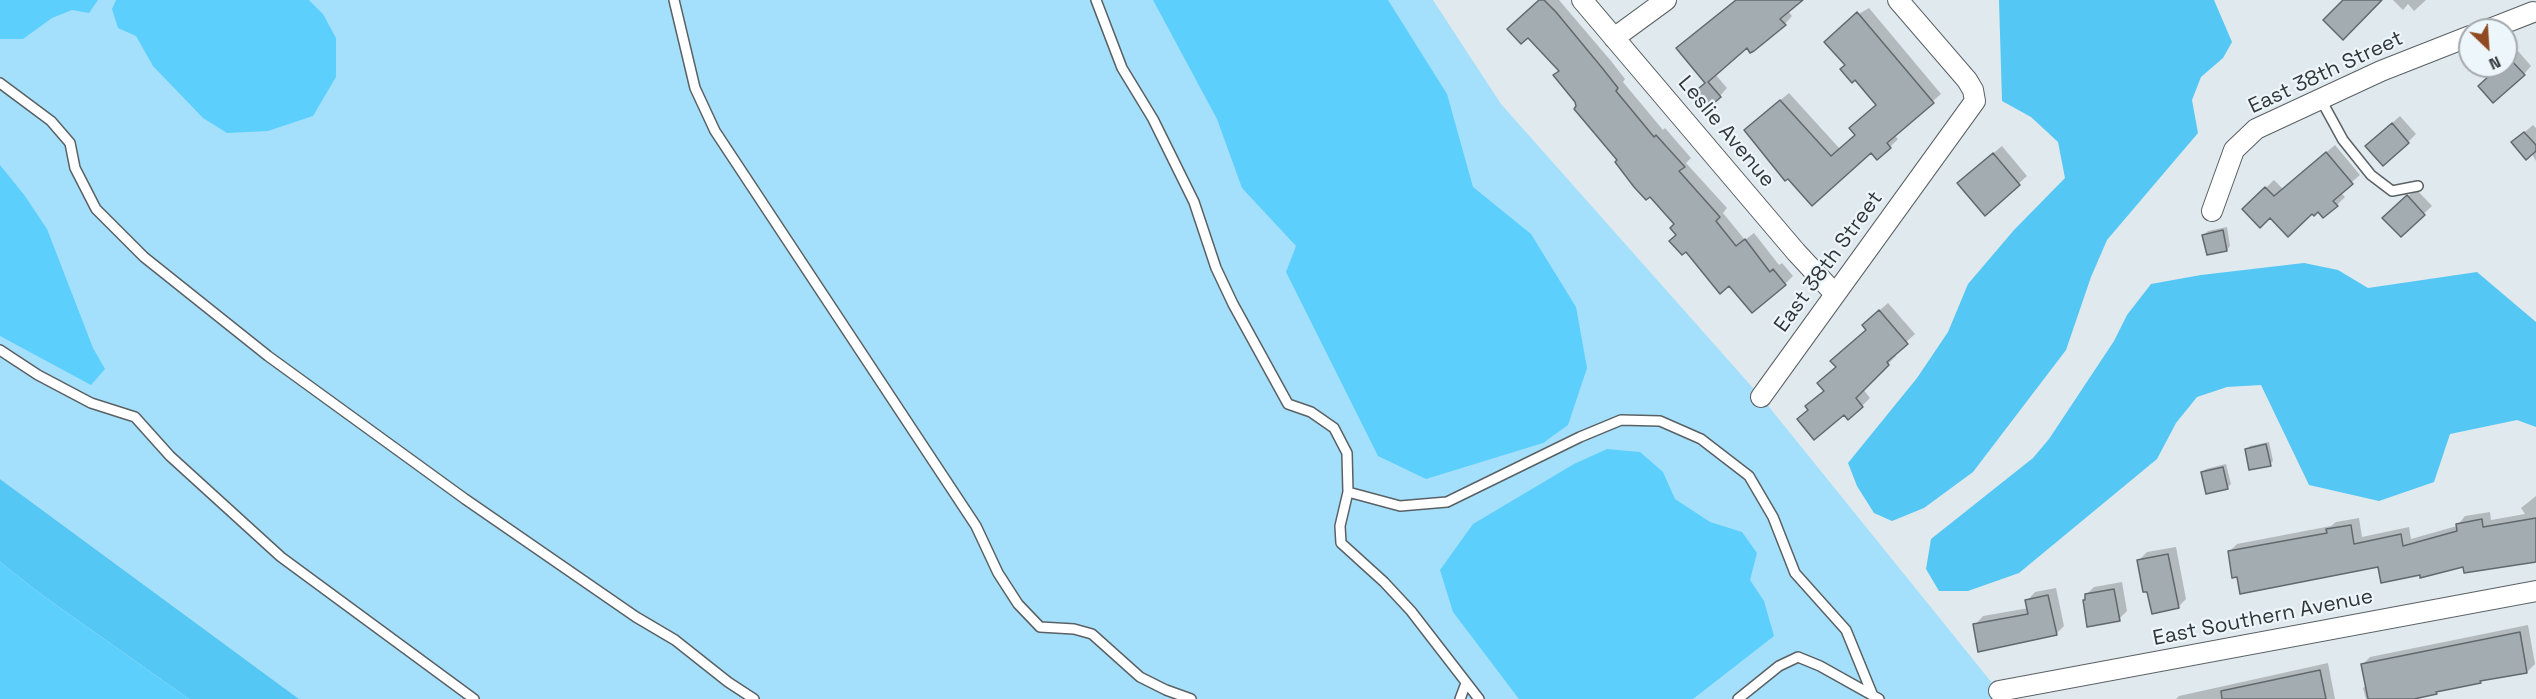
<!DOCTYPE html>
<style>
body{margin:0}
#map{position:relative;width:2536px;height:699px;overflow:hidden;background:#e0e9ed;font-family:"Space Grotesk",sans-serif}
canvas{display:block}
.north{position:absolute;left:2458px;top:18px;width:60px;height:60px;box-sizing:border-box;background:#edf6fa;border:2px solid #a3aaad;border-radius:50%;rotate:155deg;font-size:16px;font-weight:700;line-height:24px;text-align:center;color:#343739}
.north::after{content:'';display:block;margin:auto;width:21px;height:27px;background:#904a22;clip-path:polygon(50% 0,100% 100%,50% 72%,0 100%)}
</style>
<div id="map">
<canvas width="2536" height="699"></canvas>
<div class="north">N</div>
</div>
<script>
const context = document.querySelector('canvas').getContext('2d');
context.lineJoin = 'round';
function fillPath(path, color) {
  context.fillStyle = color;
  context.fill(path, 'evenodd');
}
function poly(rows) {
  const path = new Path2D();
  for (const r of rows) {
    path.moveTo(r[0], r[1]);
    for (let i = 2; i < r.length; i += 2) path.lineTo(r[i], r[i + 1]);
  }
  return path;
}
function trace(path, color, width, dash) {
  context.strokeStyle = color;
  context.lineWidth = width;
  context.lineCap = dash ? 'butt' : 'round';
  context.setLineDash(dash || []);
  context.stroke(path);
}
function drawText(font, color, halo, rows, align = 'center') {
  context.font = font + ' "Space Grotesk",sans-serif';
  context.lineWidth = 4.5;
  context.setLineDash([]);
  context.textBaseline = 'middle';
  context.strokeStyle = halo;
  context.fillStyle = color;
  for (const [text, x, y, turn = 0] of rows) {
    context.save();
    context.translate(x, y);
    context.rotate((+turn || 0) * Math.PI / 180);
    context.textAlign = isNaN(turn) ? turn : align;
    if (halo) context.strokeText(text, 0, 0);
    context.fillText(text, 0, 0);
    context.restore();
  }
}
const green = poly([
 [0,0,1433,0,1501,104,1761,397,2005,699,299,699,0,479]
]);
const forest = poly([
 [1999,0,2214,0,2232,42,2223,58,2201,77,2192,100,2198,133,2107,240,2091,277,2066,350,1973,472,1924,508,1892,521,1874,513,1857,486,1848,463,1917,378,1948,332,1968,284,2014,230,2065,178,2058,142,2031,117,2002,101],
 [2304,263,2338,270,2368,288,2477,272,2536,322,2536,427,2517,420,2450,434,2434,482,2379,501,2309,485,2261,385,2227,387,2197,397,2176,423,2157,459,2019,573,1968,591,1939,591,1926,569,1931,539,2033,458,2049,439,2114,341,2127,315,2151,284,2201,275],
 [0,479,299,699,189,699,42,595,0,562]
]);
const water = poly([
 [0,0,98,0,89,13,72,10,52,18,23,39,0,39],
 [116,0,309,0,323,14,336,38,336,77,313,116,268,131,227,133,203,118,153,66,136,36,118,28,112,9],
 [1153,0,1388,0,1447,94,1473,187,1531,234,1576,307,1587,368,1568,425,1543,443,1426,479,1378,456,1286,272,1296,246,1242,188,1217,119],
 [0,165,25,196,47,229,93,348,105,369,91,385,0,336],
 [1607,449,1640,452,1663,472,1675,499,1710,522,1742,532,1757,553,1750,580,1764,601,1774,636,1693,699,1519,699,1453,612,1440,570,1473,524,1574,464],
 [0,562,42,595,189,699,0,699]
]);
const shadow = poly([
 [1540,0,1559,0,1611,61,1625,79,1623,82,1663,130,1665,128,1691,158,1686,163,1727,208,1723,213,1745,240,1754,233,1779,265,1782,263,1793,276,1785,284,1730,284,1687,249,1678,234,1676,224,1619,160,1578,106,1560,71],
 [1741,0,1800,0,1788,11,1792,16,1785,24,1747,46,1715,74,1727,88,1720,96,1706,82],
 [2393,0,2426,0,2414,11,2408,4,2403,10],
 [1869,8,1941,94,1894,135,1898,139,1890,147,1871,151,1812,204,1754,122,1789,93,1840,149,1857,134,1877,104,1846,65,1852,18],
 [2518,51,2531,66,2524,74,2502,66,2506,66,2506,62],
 [2400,116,2416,134,2408,142,2375,138],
 [2533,125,2536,128,2536,161,2521,135],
 [2335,145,2360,175,2340,192,2345,197,2337,205,2319,210,2270,216,2244,209,2274,180,2283,189],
 [2002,146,2027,176,1985,214,1967,175],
 [2416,189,2432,206,2401,235,2392,210],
 [2227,227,2230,246,2227,250,2204,235,2208,231],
 [1888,303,1915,334,1894,353,1896,356,1863,389,1870,398,1862,406,1845,413,1810,409,1815,398,1825,390,1837,367,1867,329,1872,317],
 [2269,442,2273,461,2270,464,2246,450,2250,446],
 [2226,464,2231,484,2227,488,2202,472,2206,469],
 [2536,496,2536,543,2464,565,2421,573,2379,565,2238,575,2229,552,2237,544,2331,526,2336,522,2359,518,2362,537,2409,527,2411,539,2457,526,2465,516,2490,512,2491,520,2525,514,2521,508],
 [2176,547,2186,599,2178,607,2139,560,2147,552],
 [2122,582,2127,611,2119,619,2087,599,2086,595,2094,587],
 [2056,588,2064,626,2056,634,1975,625,1983,616,2029,608,2027,601,2035,592],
 [2528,625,2535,664,2527,672,2482,680,2407,699,2366,699,2363,688,2367,685,2362,665,2370,657],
 [2328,663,2335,699,2176,699,2179,696]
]);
const building = poly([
 [1539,0,1544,0,1556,12,1603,69,1618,88,1616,91,1654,137,1656,135,1685,167,1679,171,1720,217,1716,221,1736,246,1745,239,1770,272,1773,269,1786,285,1752,313,1729,286,1720,294,1686,252,1682,255,1669,241,1676,235,1670,228,1674,224,1650,197,1646,200,1634,187,1615,162,1617,160,1574,109,1576,106,1575,102,1553,75,1559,71,1528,38,1521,44,1507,29,1539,0],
 [1736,0,1803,0,1780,19,1786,25,1754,51,1750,53,1747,48,1708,82,1721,97,1706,110,1692,94,1705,83,1676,48,1736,0],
 [2343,0,2382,0,2343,40,2323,20,2343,0],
 [1857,12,1934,103,1887,143,1891,148,1877,160,1871,153,1812,206,1788,179,1785,181,1744,130,1780,100,1831,156,1855,135,1849,128,1876,105,1855,80,1852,83,1840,69,1845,65,1824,42,1857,12],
 [2509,58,2525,75,2493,103,2478,86,2500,66,2506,66,2506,61,2509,58],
 [2392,123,2409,143,2383,166,2365,146,2392,123],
 [2524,132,2536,145,2536,151,2526,160,2511,142,2524,132],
 [2326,152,2353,184,2333,201,2338,206,2323,218,2318,212,2314,216,2312,214,2288,237,2270,218,2260,228,2242,209,2265,187,2274,196,2326,152],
 [1993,153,2020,185,1985,216,1957,183,1993,153],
 [2407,195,2425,215,2401,237,2382,218,2407,195],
 [2223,230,2227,251,2207,255,2202,235,2223,230],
 [1879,310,1908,344,1887,362,1889,365,1856,398,1863,407,1848,420,1844,415,1814,440,1797,419,1808,410,1805,406,1824,391,1817,383,1836,367,1830,361,1866,330,1862,325,1879,310],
 [2266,444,2271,466,2249,470,2245,449,2266,444],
 [2223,467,2228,489,2206,494,2201,472,2223,467],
 [2536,518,2536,562,2464,573,2463,567,2420,578,2420,575,2381,583,2378,567,2240,594,2237,577,2232,578,2228,551,2327,533,2326,529,2351,525,2354,544,2401,534,2403,546,2457,531,2456,524,2482,519,2483,527,2536,518],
 [2168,554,2179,608,2152,614,2147,592,2143,592,2137,560,2168,554],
 [2114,589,2120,621,2087,627,2083,600,2085,600,2085,594,2114,589],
 [2048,595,2057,635,1978,652,1973,624,2028,614,2025,600,2048,595],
 [2520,632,2527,673,2480,681,2481,683,2436,692,2437,694,2414,699,2368,699,2361,664,2520,632],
 [2320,670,2326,699,2222,699,2221,691,2320,670]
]);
const service = poly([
 [674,0,695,88,715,131,976,526,998,573,1018,604,1040,627,1074,629,1092,634,1140,677,1166,690,1191,699],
 [1096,0,1122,68,1153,119,1194,202,1216,268,1233,304,1288,404,1311,412,1334,428,1347,453,1348,492,1400,506,1447,502,1580,437,1621,420,1660,421,1701,439,1749,476,1773,517,1795,573,1846,630,1873,696],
 [0,83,51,121,70,143,75,168,96,209,144,257,268,356,465,499,636,617,675,640,728,682,754,699],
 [2320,98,2343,140,2371,175,2392,191,2418,186],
 [0,350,38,375,91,403,135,417,170,456,281,557,474,699],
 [1348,492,1340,526,1341,543,1384,582,1411,611,1479,699],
 [1460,699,1466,683],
 [1738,699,1779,666,1798,657,1820,666,1879,699]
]);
const minor = poly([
 [1582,0,1796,252,1835,294],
 [2487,30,2533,12],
 [1614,38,1666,0],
 [2212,211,2234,150,2256,129,2381,71,2470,36],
 [1761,397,1975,101,1973,90,1967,80,1898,0],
 [1999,691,2536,591]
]);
const streetNames = [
 ["East 38th Street",2326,73,-25],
 ["Leslie Avenue",1726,132,50],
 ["East 38th Street",1829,262,-54],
 ["East Southern Avenue",2263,618,-11]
];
fillPath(green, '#a4e0fc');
fillPath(forest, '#55c7f5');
fillPath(water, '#5dcffd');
fillPath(shadow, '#0003');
fillPath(building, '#a3acb0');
trace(building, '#61696d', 1.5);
trace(service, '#5a6165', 12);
trace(minor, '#5a6165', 22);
trace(service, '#fff', 9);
trace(minor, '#fff', 20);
drawText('21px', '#343739', '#edf6fa', streetNames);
</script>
